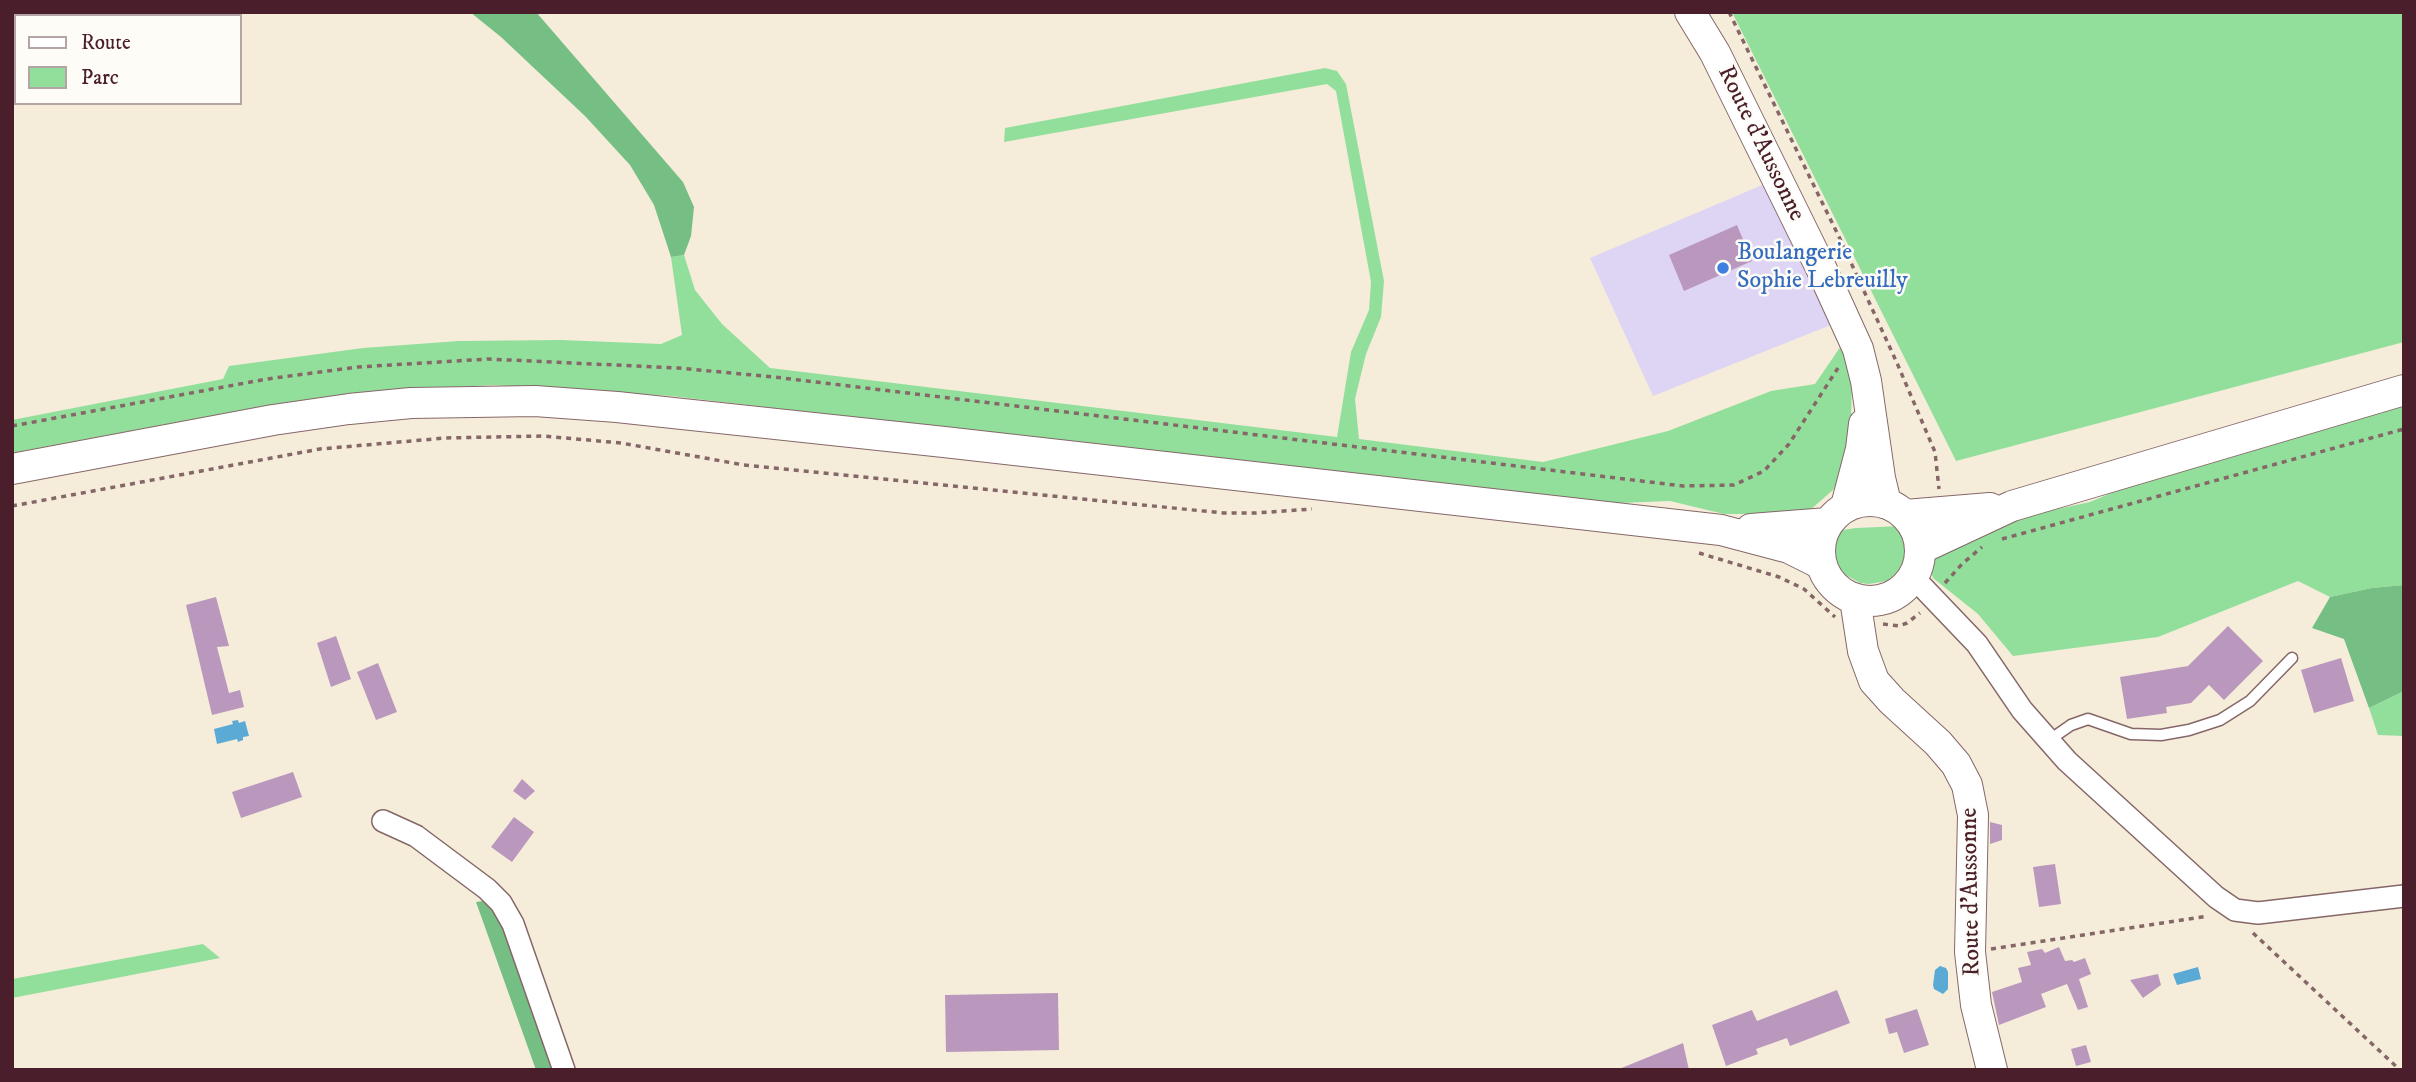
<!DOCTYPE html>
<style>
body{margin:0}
#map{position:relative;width:2416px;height:1082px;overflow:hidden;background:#f5edda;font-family:"IM FELL DW Pica",serif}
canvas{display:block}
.frame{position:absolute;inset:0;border:14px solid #4a1f2b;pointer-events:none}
.legend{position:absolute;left:14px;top:14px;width:228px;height:91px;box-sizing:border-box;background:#fdfcf7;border:2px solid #b5a4a5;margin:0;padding:9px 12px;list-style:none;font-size:21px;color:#4a1f2b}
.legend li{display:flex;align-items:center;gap:14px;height:35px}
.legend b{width:35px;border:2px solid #b5a4a5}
</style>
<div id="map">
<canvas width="2416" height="1082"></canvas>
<div class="frame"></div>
<ul class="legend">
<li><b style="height:9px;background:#fff"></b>Route</li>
<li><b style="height:19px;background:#92df9c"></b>Parc</li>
</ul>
</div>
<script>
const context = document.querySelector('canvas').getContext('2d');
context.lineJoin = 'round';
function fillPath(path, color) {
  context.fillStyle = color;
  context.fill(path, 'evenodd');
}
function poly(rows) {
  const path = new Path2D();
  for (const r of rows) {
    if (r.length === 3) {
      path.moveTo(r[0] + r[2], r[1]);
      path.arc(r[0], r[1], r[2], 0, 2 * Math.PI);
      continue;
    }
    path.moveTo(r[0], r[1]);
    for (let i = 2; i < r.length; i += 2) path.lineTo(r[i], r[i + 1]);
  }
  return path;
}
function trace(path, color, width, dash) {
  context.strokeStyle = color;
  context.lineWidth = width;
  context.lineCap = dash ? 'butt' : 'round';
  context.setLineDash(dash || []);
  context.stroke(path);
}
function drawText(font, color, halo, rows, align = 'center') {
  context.font = font + ' "IM FELL DW Pica",serif';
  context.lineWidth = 5;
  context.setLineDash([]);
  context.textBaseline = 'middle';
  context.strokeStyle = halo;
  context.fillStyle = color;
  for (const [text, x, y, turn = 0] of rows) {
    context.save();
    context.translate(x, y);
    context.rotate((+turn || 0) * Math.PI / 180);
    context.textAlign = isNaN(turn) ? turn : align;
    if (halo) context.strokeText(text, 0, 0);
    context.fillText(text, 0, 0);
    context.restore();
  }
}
const built = poly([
 [1767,183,1836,323,1653,396,1590,258]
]);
const green = poly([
 [1732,12,2404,12,2404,342,1956,461],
 [1325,68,1337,71,1346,84,1384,281,1381,317,1366,354,1355,399,1359,439,1543,462,1668,431,1771,391,1815,384,1845,340,1852,381,1850,461,1833,490,1810,510,1787,514,1724,514,1670,501,1594,504,671,396,494,385,375,391,264,406,12,453,12,420,223,379,229,366,363,348,459,341,561,340,661,344,682,335,671,257,684,255,695,290,722,324,770,368,1337,437,1351,352,1369,310,1371,282,1336,91,1327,84,1004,142,1005,128],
 [2404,405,2404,585,2372,588,2330,597,2298,581,2158,637,2013,656,1978,614,1933,578,1929,565,1940,550,1998,522,2090,502,2156,474],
 [1902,526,1906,534,1908,552,1901,569,1887,581,1869,584,1860,583,1844,574,1839,567,1833,550,1836,531,1856,528],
 [2404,691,2404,736,2378,735,2369,708],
 [203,944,220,958,12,998,12,979]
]);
const forest = poly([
 [470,12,536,12,683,182,694,207,691,236,684,255,671,257,654,205,630,165,585,116,501,37],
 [2404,585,2404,691,2369,708,2344,639,2312,628,2330,597,2372,588],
 [490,900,505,919,558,1070,536,1070,476,902]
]);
const water = poly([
 [238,720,239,723,245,721,249,736,243,737,243,740,238,742,237,739,217,744,214,729,233,724,232,721],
 [1940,966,1946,968,1948,972,1948,989,1943,994,1934,989,1933,985,1935,970],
 [2198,967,2201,979,2177,985,2173,974]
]);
const building = poly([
 [1737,225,1752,261,1684,291,1669,255],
 [216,597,229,646,217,647,229,693,240,690,244,707,212,715,186,605],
 [2228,626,2263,661,2224,700,2209,685,2191,703,2166,707,2167,713,2127,719,2120,677,2188,666],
 [336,636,351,679,331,687,317,643],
 [2341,658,2354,701,2314,713,2301,670],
 [378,663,397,712,376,720,357,672],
 [293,772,302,797,241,818,232,792],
 [522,779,535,791,525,800,513,791],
 [514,817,534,832,512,862,491,847],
 [1990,822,2002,825,2002,840,1990,844],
 [2055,864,2061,904,2039,907,2033,867],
 [2059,947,2065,961,2072,960,2074,962,2085,958,2091,974,2079,979,2088,1007,2078,1010,2067,984,2041,994,2046,1007,1999,1025,1992,992,2022,982,2018,968,2031,965,2027,952,2042,949,2045,953],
 [2158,974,2161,985,2143,998,2130,980],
 [1837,990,1850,1023,1790,1046,1787,1038,1756,1049,1758,1054,1726,1066,1712,1025,1752,1010,1757,1021],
 [1058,993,1059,1050,946,1052,945,995],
 [1917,1009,1929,1045,1904,1053,1897,1032,1889,1034,1885,1019],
 [1683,1043,1689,1070,1620,1070,1619,1069],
 [2086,1045,2091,1062,2076,1066,2071,1049]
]);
const path = poly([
 [1729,12,1841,241,1897,363,1935,452,1939,489],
 [12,426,267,379,358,367,488,359,678,368,774,377,1683,486,1734,485,1764,471,1789,444,1838,368],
 [12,506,320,449,445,438,543,436,621,443,744,465,1223,513,1256,513,1312,509],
 [2002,539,2404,429],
 [1699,553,1779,577,1804,589,1835,617],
 [1945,583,1962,564,1982,547],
 [1883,624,1899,626,1907,623,1920,613],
 [2253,933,2400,1070],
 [1991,949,2208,916]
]);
const lane = poly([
 [2048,741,2071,725,2088,719,2131,734,2161,735,2189,730,2220,720,2250,701,2292,658]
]);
const street = poly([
 [1913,577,1977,644,2022,710,2067,761,2216,897,2235,910,2258,913,2404,896],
 [383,821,416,836,487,889,501,903,513,924,564,1070]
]);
const secondary = poly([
 [1690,12,1715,53,1822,270,1858,349,1866,381,1880,478,1886,503],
 [12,469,273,420,349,409,411,403,535,401,617,407,944,442,1721,530,1789,548,1821,564],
 [1870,551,50],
 [1846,506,1861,449,1864,424],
 [1905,515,1990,508],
 [1751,529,1828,523],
 [1920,549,2012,506,2404,390],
 [1855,599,1863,651,1874,681,1892,701,1938,743,1956,764,1967,785,1973,815,1970,952,1976,1005,1992,1070]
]);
const markers = [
 [1723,268,7,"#3f7fe0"]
];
const streetNames = [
 ["Route d'Aussonne",1760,144,64],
 ["Route d'Aussonne",1972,892,-91]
];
const shopNames = [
 ["Boulangerie",1737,254],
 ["Sophie Lebreuilly",1737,282]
];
fillPath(built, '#ded5f5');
fillPath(green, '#92df9c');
fillPath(forest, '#75be84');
fillPath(water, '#5ba9d5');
fillPath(building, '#ba98bd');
trace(lane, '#866768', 13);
trace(street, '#866768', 24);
trace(secondary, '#866768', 32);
trace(path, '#866768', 3.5, [5, 5]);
trace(lane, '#fff', 10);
trace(street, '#fff', 21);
trace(secondary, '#fff', 30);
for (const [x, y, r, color] of markers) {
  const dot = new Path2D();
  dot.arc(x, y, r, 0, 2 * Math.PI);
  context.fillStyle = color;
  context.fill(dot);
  trace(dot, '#fdfcf7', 2.5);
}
drawText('24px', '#4a1f2b', '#fdfcf7', streetNames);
drawText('24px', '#366cbe', '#fdfcf7', shopNames, 'left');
</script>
